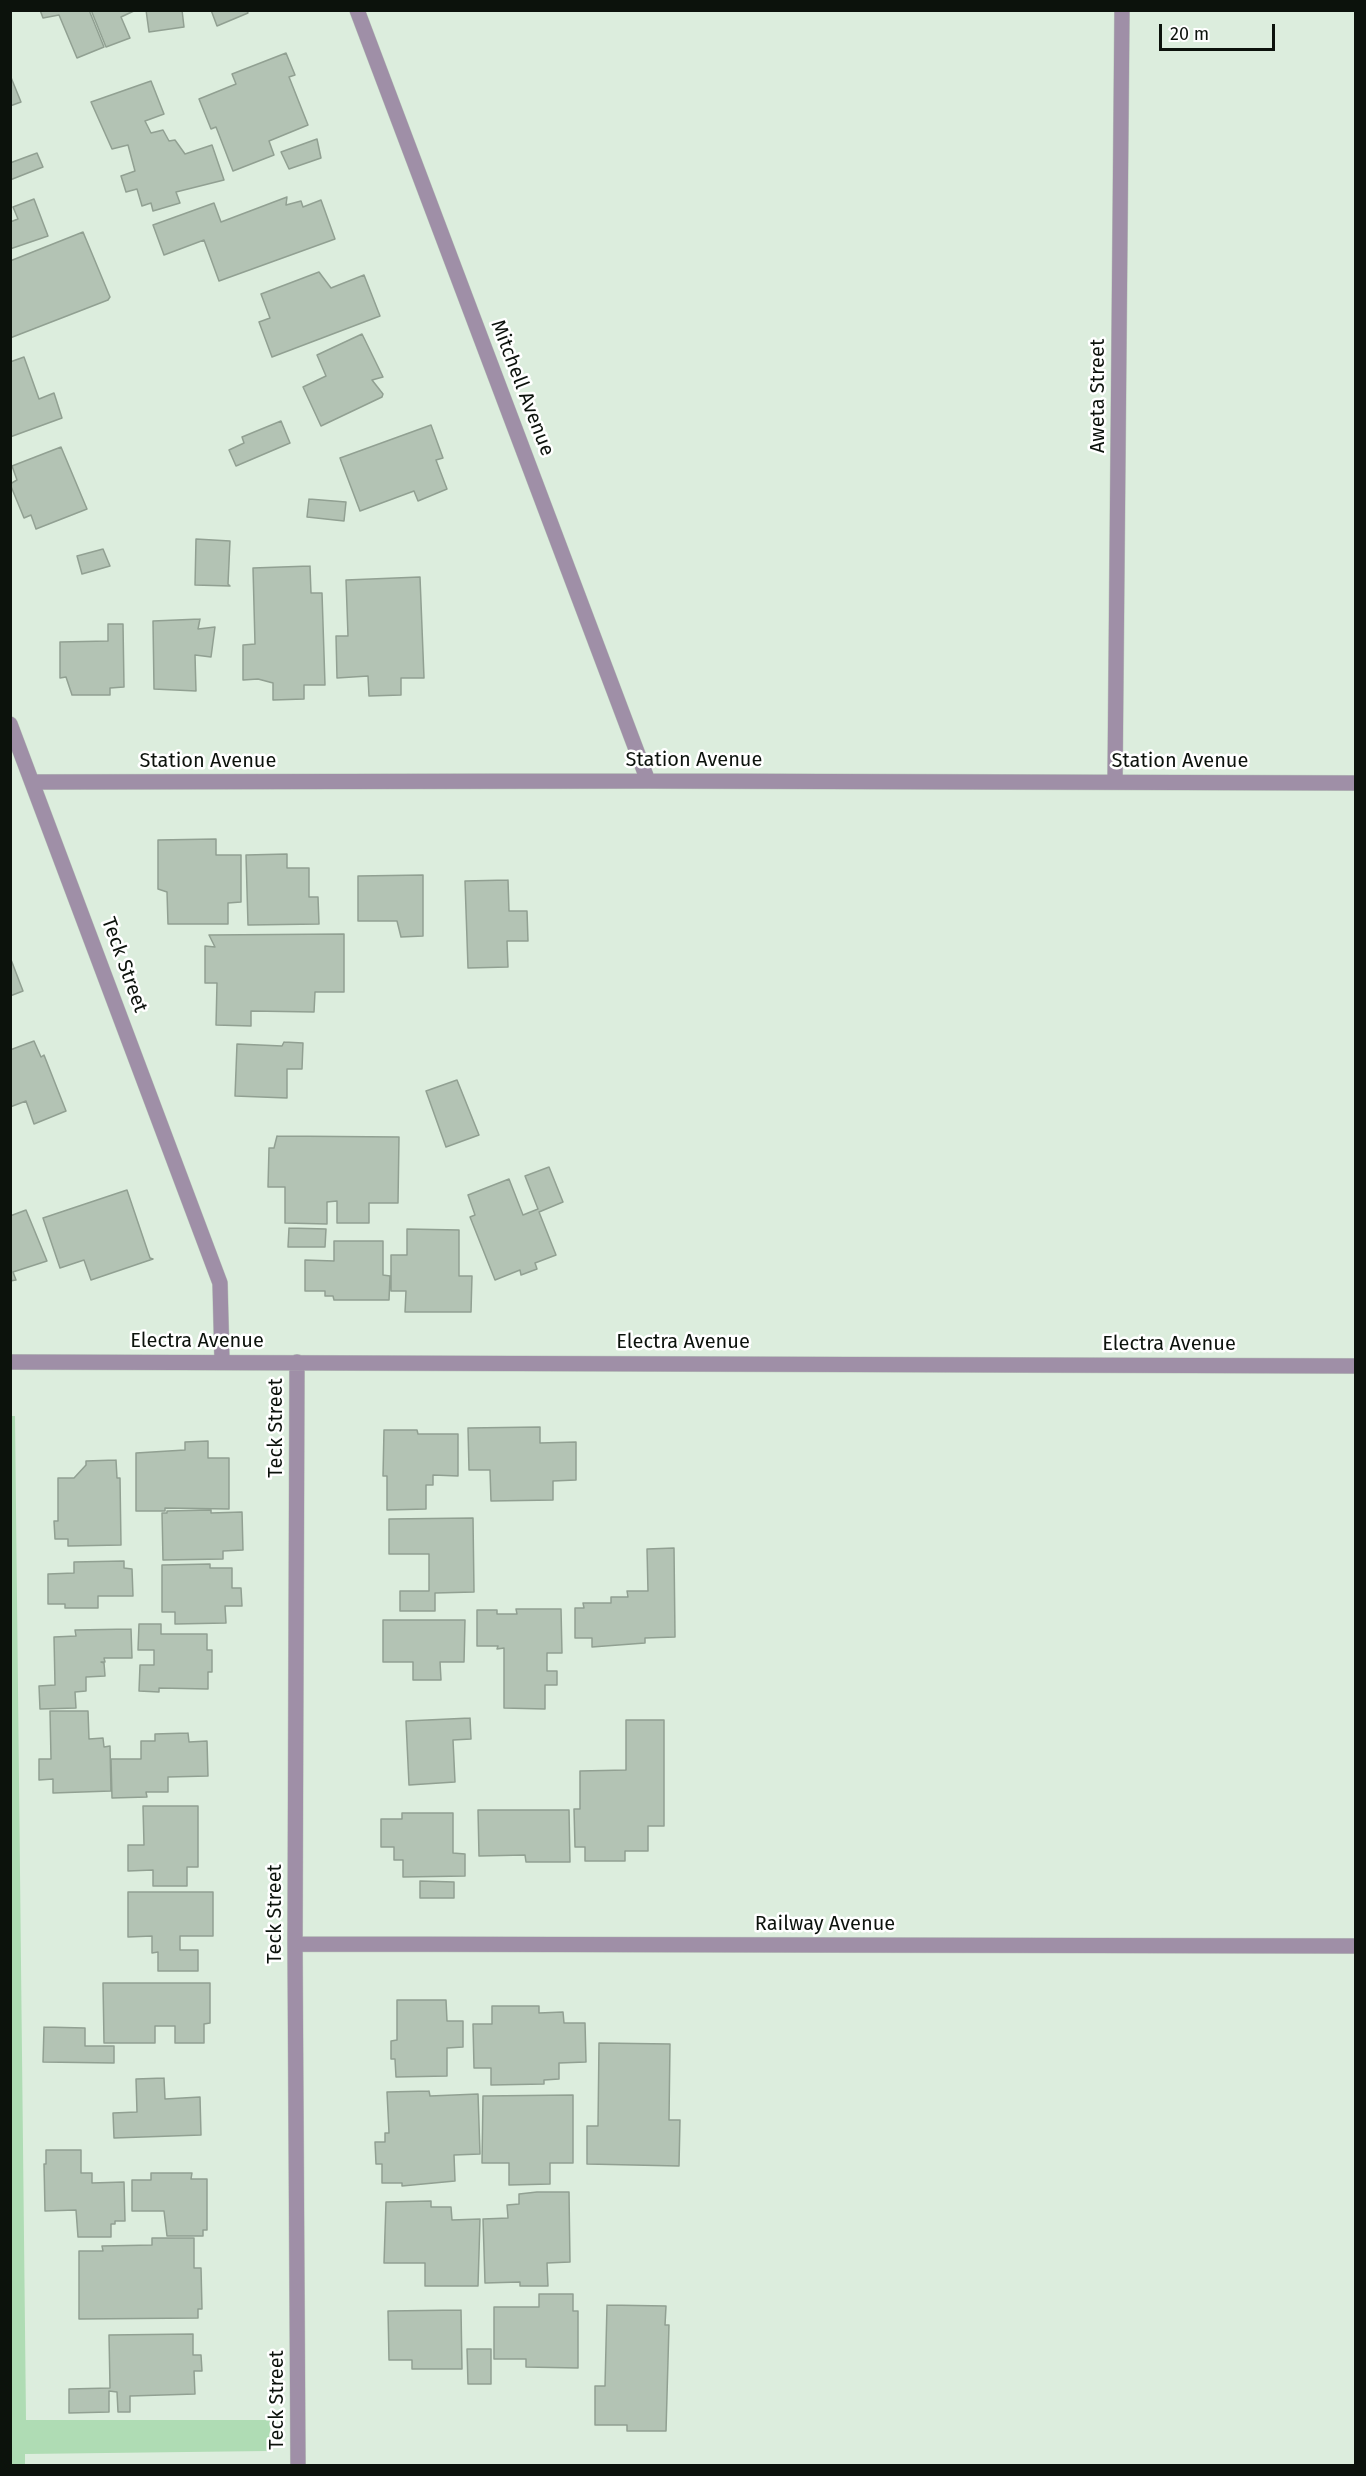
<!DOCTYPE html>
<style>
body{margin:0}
#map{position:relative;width:1366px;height:2476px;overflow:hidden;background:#dceddd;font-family:"Fira Sans",sans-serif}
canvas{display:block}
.frame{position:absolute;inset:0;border:12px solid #0c120c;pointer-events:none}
.scale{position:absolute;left:1159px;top:24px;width:116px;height:27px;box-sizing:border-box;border:3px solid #0c120c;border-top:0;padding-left:8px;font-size:18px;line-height:21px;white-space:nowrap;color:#0c120c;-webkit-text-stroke:4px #fff;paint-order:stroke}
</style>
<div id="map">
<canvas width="1366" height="2476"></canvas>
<div class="frame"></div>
<div class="scale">20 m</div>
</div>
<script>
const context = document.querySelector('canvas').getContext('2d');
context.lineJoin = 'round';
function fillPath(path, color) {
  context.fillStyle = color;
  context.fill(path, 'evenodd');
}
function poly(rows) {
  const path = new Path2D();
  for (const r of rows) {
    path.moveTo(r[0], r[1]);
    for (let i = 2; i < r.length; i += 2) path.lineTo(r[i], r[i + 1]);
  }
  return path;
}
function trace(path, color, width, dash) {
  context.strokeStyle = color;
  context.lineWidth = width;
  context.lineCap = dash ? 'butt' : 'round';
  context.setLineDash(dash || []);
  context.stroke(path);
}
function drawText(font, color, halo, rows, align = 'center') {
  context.font = font + ' "Fira Sans",sans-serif';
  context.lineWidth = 5;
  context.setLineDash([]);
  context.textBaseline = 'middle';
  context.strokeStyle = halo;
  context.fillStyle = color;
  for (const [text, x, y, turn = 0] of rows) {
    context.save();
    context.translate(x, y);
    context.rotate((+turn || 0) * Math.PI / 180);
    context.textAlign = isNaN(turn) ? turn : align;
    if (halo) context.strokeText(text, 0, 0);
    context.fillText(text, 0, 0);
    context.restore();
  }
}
const green = poly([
 [11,1416,15,1416,26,2420,271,2420,268,2451,25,2454,25,2465,11,2465]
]);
const building = poly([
 [40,10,89,10,104,47,77,58,59,15,43,18,40,10],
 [91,10,136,10,121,17,130,38,106,47,91,10],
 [146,10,182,10,184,27,149,32,146,10],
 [211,10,246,10,248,13,217,26,211,10],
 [286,53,295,75,289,77,308,125,269,141,274,155,233,171,216,127,211,129,199,99,236,84,232,74,286,53],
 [10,75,21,102,10,106,10,75],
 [151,81,164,114,145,121,151,133,163,130,169,141,175,140,185,154,212,145,224,180,176,192,180,203,153,211,151,203,142,206,137,189,126,192,121,176,135,171,128,145,112,149,91,102,151,81],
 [317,139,321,158,289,169,281,152,317,139],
 [37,153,43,167,10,180,10,163,37,153],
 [287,197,286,205,301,201,303,207,321,200,335,239,219,281,204,240,164,255,153,225,214,203,221,222,287,197],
 [34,199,48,236,10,249,10,222,18,219,13,207,34,199],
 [83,232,110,297,108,300,10,338,10,261,83,232],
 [319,272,331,288,364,275,380,316,272,357,259,322,270,318,261,294,319,272],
 [362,334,383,377,372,380,383,394,382,397,321,426,303,387,326,376,317,355,362,334],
 [24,357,39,399,54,393,62,418,10,437,10,362,24,357],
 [281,421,290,443,236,466,229,450,244,443,242,437,281,421],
 [431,425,443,458,436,460,447,489,418,501,414,491,360,511,340,458,431,425],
 [61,447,87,509,36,529,31,515,24,518,10,484,17,480,12,466,61,447],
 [309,499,346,502,344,521,307,517,309,499],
 [196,539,230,541,228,584,230,586,195,585,196,539],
 [103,549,110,566,82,574,77,556,103,549],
 [310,566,311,593,322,593,325,685,304,685,304,699,273,700,273,683,258,679,243,680,243,645,255,644,253,568,310,566],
 [420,577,424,678,401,678,401,695,369,696,368,676,337,678,336,636,348,636,346,580,420,577],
 [200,619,198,629,215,627,211,657,195,655,196,691,154,689,153,621,200,619],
 [108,624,123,624,124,687,110,688,110,695,72,695,66,677,60,678,60,642,108,641,108,624],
 [216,839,216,855,241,855,241,902,228,903,228,924,168,924,167,892,158,889,158,840,216,839],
 [287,854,287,868,309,868,309,897,318,897,319,924,248,925,246,855,287,854],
 [423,875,423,936,401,937,397,921,358,921,358,876,423,875],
 [508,880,509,911,527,911,528,941,507,941,508,967,468,968,465,881,508,880],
 [344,934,344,992,315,992,314,1012,251,1011,251,1026,216,1025,217,983,205,983,205,946,215,947,209,935,344,934],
 [10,957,23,991,10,996,10,957],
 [34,1041,41,1057,44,1055,66,1111,34,1124,26,1101,10,1107,10,1050,34,1041],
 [284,1042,303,1043,302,1069,287,1069,287,1098,235,1096,237,1044,282,1046,284,1042],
 [457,1080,479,1135,446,1147,426,1091,457,1080],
 [277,1136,399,1137,398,1203,369,1203,369,1223,337,1223,337,1201,327,1202,327,1224,285,1223,285,1187,268,1187,269,1148,274,1148,277,1136],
 [549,1167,563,1202,539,1212,556,1255,535,1263,537,1269,521,1275,520,1270,495,1280,470,1217,475,1215,468,1195,509,1179,523,1215,538,1209,525,1176,549,1167],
 [127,1190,150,1258,153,1259,91,1280,84,1260,60,1268,43,1218,127,1190],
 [26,1210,47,1261,13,1272,16,1280,10,1281,10,1216,26,1210],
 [289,1228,326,1229,325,1247,288,1247,289,1228],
 [407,1229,459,1230,459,1276,472,1276,471,1312,405,1312,406,1291,391,1291,391,1255,407,1255,407,1229],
 [334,1241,383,1241,383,1275,390,1276,389,1300,334,1300,333,1296,325,1296,325,1291,305,1291,305,1260,334,1261,334,1241],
 [540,1427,540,1443,576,1442,576,1480,553,1481,553,1500,491,1501,490,1470,469,1470,468,1428,540,1427],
 [384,1430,417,1430,418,1434,458,1434,458,1476,433,1475,433,1485,426,1485,426,1509,387,1510,387,1476,383,1476,384,1430],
 [208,1441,208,1458,229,1458,229,1509,165,1508,165,1511,136,1511,136,1453,185,1450,185,1442,208,1441],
 [116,1460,117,1478,120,1478,121,1545,68,1546,68,1539,55,1539,54,1521,58,1521,58,1478,74,1478,86,1465,86,1461,116,1460],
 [211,1510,211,1513,242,1512,243,1550,223,1551,223,1559,163,1560,162,1513,167,1513,167,1511,211,1510],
 [473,1518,474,1592,435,1593,435,1611,400,1611,400,1591,429,1591,429,1554,389,1554,389,1519,473,1518],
 [674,1548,675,1637,645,1638,645,1643,592,1647,592,1638,575,1638,575,1608,584,1608,583,1603,611,1603,611,1597,628,1597,627,1591,648,1591,647,1549,674,1548],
 [124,1561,124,1568,132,1569,133,1596,98,1596,98,1608,65,1608,65,1604,48,1604,48,1574,74,1573,74,1562,124,1561],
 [210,1564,210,1568,232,1568,232,1588,241,1588,242,1606,225,1606,226,1623,175,1624,175,1612,162,1612,162,1565,210,1564],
 [516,1609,561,1609,562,1653,547,1653,547,1671,557,1671,557,1685,545,1685,545,1709,504,1708,504,1648,497,1649,498,1646,477,1646,477,1610,497,1610,497,1614,517,1614,516,1609],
 [383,1620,465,1620,464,1662,440,1662,441,1680,413,1680,413,1662,383,1662,383,1620],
 [139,1624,161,1624,161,1634,207,1634,207,1650,212,1650,212,1672,208,1672,208,1689,159,1688,159,1692,139,1691,140,1665,154,1665,154,1650,138,1650,139,1624],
 [131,1629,132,1658,104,1658,105,1662,101,1662,104,1663,105,1676,86,1677,86,1691,75,1692,76,1708,40,1709,39,1686,55,1685,54,1637,76,1636,75,1630,131,1629],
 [50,1711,88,1711,89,1739,103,1738,104,1747,110,1746,111,1791,53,1793,53,1779,39,1780,39,1759,51,1759,50,1711],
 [470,1718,471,1739,453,1740,455,1782,409,1785,406,1721,470,1718],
 [626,1720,664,1720,664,1826,648,1826,648,1851,625,1851,625,1861,585,1861,585,1847,575,1847,574,1809,580,1809,580,1771,626,1770,626,1720],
 [188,1733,189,1742,207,1741,208,1776,168,1777,168,1792,146,1792,147,1797,112,1798,111,1759,141,1759,141,1741,155,1741,155,1734,188,1733],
 [143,1806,198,1806,198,1867,187,1867,187,1886,153,1886,153,1870,128,1871,128,1845,144,1845,143,1806],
 [478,1810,569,1810,570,1862,526,1862,525,1855,479,1856,478,1810],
 [402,1813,453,1813,453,1853,465,1854,465,1876,403,1877,403,1860,394,1860,394,1847,381,1847,381,1819,402,1819,402,1813],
 [420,1881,454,1882,454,1898,420,1898,420,1881],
 [128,1892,213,1892,213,1936,180,1936,180,1950,198,1950,198,1971,158,1971,158,1952,152,1953,152,1936,128,1937,128,1892],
 [103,1983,210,1983,210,2023,204,2024,204,2043,175,2043,175,2026,155,2026,155,2043,104,2043,103,1983],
 [397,2000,446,2000,447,2021,463,2021,463,2047,447,2048,447,2076,396,2077,395,2059,391,2059,391,2041,397,2040,397,2000],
 [492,2006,539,2006,539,2013,563,2012,564,2023,585,2023,586,2062,559,2063,559,2079,544,2080,544,2084,491,2085,491,2068,474,2068,473,2024,492,2024,492,2006],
 [44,2027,85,2028,85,2046,114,2046,114,2063,43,2062,44,2027],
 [599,2043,670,2044,669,2120,680,2120,679,2166,587,2164,587,2126,598,2126,599,2043],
 [164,2078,165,2099,200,2097,201,2135,114,2138,113,2113,137,2112,136,2079,164,2078],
 [429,2091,430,2096,478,2094,480,2154,454,2155,455,2181,402,2186,402,2183,382,2183,382,2164,376,2164,375,2142,385,2142,385,2133,389,2133,387,2092,429,2091],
 [573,2095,573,2163,550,2163,550,2184,509,2185,509,2163,482,2163,483,2096,573,2095],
 [46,2150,81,2150,81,2173,92,2173,92,2183,124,2182,125,2221,115,2221,115,2224,111,2224,111,2237,78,2237,76,2210,45,2211,44,2164,46,2164,46,2150],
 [151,2173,192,2173,191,2179,207,2179,207,2230,203,2230,203,2236,167,2236,164,2211,132,2211,132,2180,151,2180,151,2173],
 [537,2192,569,2192,570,2262,547,2263,548,2286,520,2286,520,2282,485,2283,483,2219,508,2218,507,2205,519,2204,519,2194,537,2192],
 [431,2201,431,2207,451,2207,452,2220,480,2219,478,2286,425,2286,425,2263,384,2263,386,2202,431,2201],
 [152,2238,194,2238,194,2268,201,2268,202,2309,198,2309,198,2318,79,2319,79,2251,103,2251,102,2246,152,2245,152,2238],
 [539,2294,573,2294,573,2311,578,2311,578,2368,526,2367,526,2359,494,2359,494,2307,539,2307,539,2294],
 [607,2305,666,2306,665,2325,669,2325,666,2431,627,2431,627,2425,595,2425,595,2386,605,2386,607,2305],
 [461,2310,462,2369,412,2369,412,2360,389,2360,388,2311,461,2310],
 [193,2334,193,2355,201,2355,202,2371,194,2371,195,2394,130,2396,130,2412,118,2412,117,2392,109,2391,109,2412,69,2413,69,2389,110,2388,109,2335,193,2334],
 [467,2349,491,2349,491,2384,468,2384,467,2349]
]);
const minor = poly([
 [357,10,648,781],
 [10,724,220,1283,222,1361],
 [33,782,648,781,1356,783],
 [1115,782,1122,10],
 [10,1362,1356,1366],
 [297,1362,295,1944,298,2466],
 [295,1944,1356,1946]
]);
const streetNames = [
 ["Mitchell Avenue",522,388,69],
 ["Aweta Street",1098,396,-90],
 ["Station Avenue",694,760],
 ["Station Avenue",208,761],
 ["Station Avenue",1180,761],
 ["Teck Street",124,965,70],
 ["Electra Avenue",197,1341],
 ["Electra Avenue",683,1342],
 ["Electra Avenue",1169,1344],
 ["Teck Street",276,1428,-90],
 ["Teck Street",275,1914,-90],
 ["Railway Avenue",825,1924],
 ["Teck Street",277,2400,-90]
];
fillPath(green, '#afdcb4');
fillPath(building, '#b3c3b4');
trace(building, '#91a092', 1.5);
trace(minor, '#bbcabc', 16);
trace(minor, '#9f8fa7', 15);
drawText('20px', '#0c120c', '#fff', streetNames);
</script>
